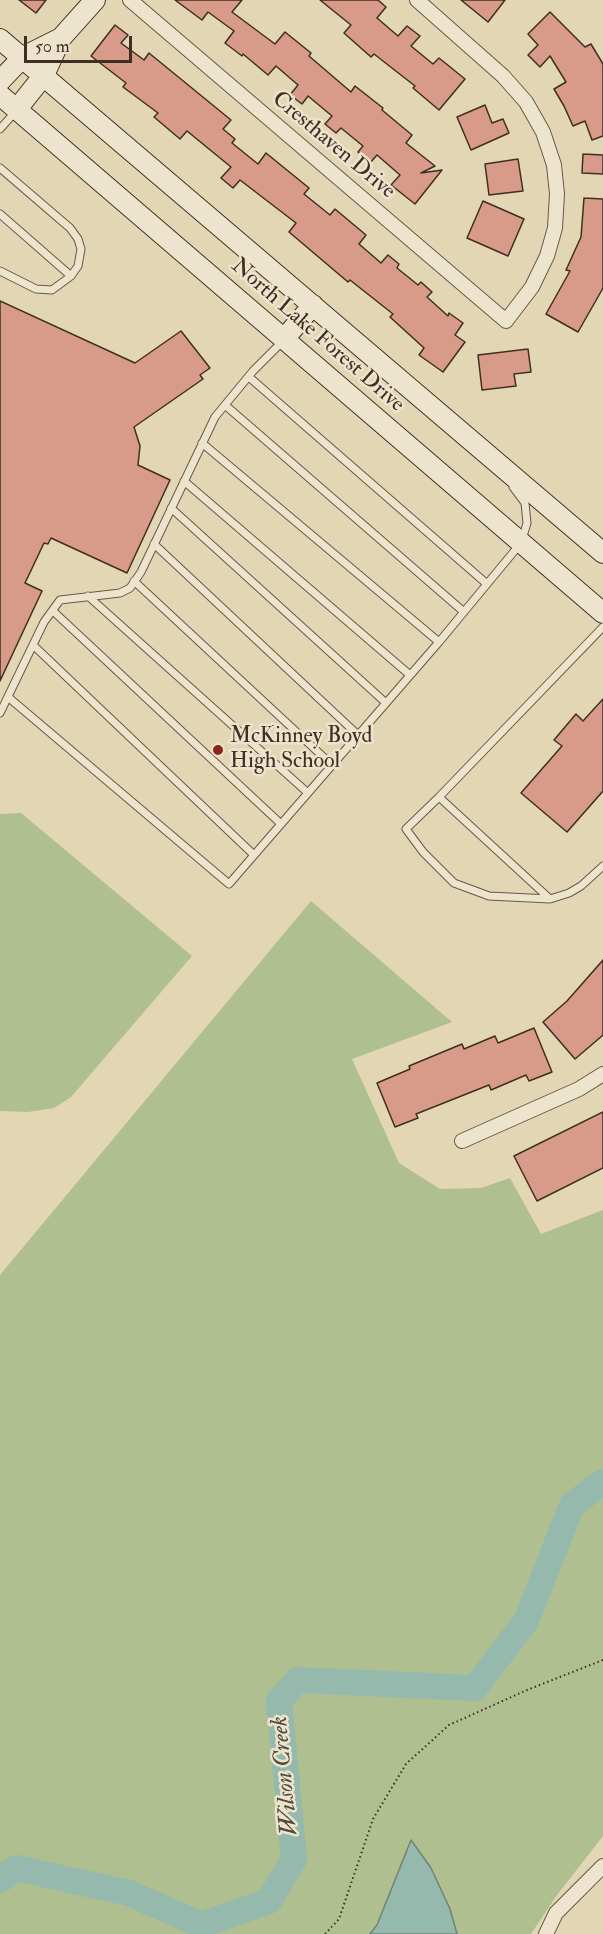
<!DOCTYPE html>
<style>
body{margin:0}
#map{position:relative;width:603px;height:1934px;overflow:hidden;background:#e3d6b4;font-family:"IM FELL Double Pica",serif}
canvas{display:block}
.scale{position:absolute;left:24px;top:36px;width:108px;height:27px;box-sizing:border-box;border:3px solid #3f2f22;border-top:0;padding-left:8px;font-size:18px;line-height:21px;white-space:nowrap;color:#3f2f22;-webkit-text-stroke:4px #ede4ce;paint-order:stroke}
</style>
<div id="map">
<canvas width="603" height="1934"></canvas>
<div class="scale">50 m</div>
</div>
<script>
const context = document.querySelector('canvas').getContext('2d');
context.lineJoin = 'round';
function fillPath(path, color) {
  context.fillStyle = color;
  context.fill(path, 'evenodd');
}
function poly(rows) {
  const path = new Path2D();
  for (const r of rows) {
    path.moveTo(r[0], r[1]);
    for (let i = 2; i < r.length; i += 2) path.lineTo(r[i], r[i + 1]);
  }
  return path;
}
function trace(path, color, width, dash) {
  context.strokeStyle = color;
  context.lineWidth = width;
  context.lineCap = dash ? 'butt' : 'round';
  context.setLineDash(dash || []);
  context.stroke(path);
}
function drawText(font, color, halo, rows, align = 'center') {
  context.font = font + ' "IM FELL Double Pica",serif';
  context.lineWidth = 5;
  context.setLineDash([]);
  context.textBaseline = 'middle';
  context.strokeStyle = halo;
  context.fillStyle = color;
  for (const [text, x, y, turn = 0] of rows) {
    context.save();
    context.translate(x, y);
    context.rotate((+turn || 0) * Math.PI / 180);
    context.textAlign = isNaN(turn) ? turn : align;
    if (halo) context.strokeText(text, 0, 0);
    context.fillText(text, 0, 0);
    context.restore();
  }
}
const green = poly([
 [21,813,192,956,71,1097,54,1108,28,1112,0,1111,0,814],
 [311,901,452,1022,352,1059,399,1163,440,1189,481,1188,510,1178,541,1234,603,1210,603,1836,557,1895,531,1934,0,1934,0,1275]
]);
const water = poly([
 [411,1840,431,1868,450,1909,457,1934,370,1934,377,1925,411,1840]
]);
const river = poly([
 [0,1880,16,1868,129,1893,201,1925,269,1901,294,1859,279,1701,298,1680,475,1688,526,1621,572,1505,603,1482]
]);
const building = poly([
 [19,0,46,0,36,13,19,0],
 [175,0,242,0,232,12,275,44,285,32,311,53,309,56,351,92,355,86,383,108,382,110,412,135,406,143,435,166,421,173,442,170,415,204,391,185,400,175,377,155,370,163,358,152,363,146,341,128,336,133,325,124,332,116,308,96,302,104,290,95,298,85,276,66,268,75,243,54,242,56,225,43,234,31,208,12,202,20,175,0],
 [320,0,378,0,386,7,377,18,398,36,407,26,420,36,411,46,433,64,439,58,465,79,439,110,413,88,415,86,374,54,371,57,344,33,351,25,320,0],
 [461,0,505,0,488,22,461,0],
 [550,12,585,47,591,44,603,64,603,136,592,140,585,121,573,126,564,106,554,89,566,82,550,56,540,67,528,55,538,45,528,34,550,12],
 [115,25,128,35,121,43,144,60,149,53,231,120,223,129,235,139,232,143,258,164,266,153,309,188,304,194,330,215,335,209,366,235,359,244,381,263,388,255,399,264,397,268,418,285,421,282,432,292,427,297,448,316,449,313,463,323,455,335,465,342,443,372,419,355,424,348,390,317,393,314,350,280,348,282,289,232,296,223,240,180,233,188,221,178,231,167,187,131,180,139,154,117,158,113,123,87,126,83,91,56,115,25],
 [485,105,492,123,503,119,509,133,471,150,457,117,485,105],
 [583,154,603,155,603,174,582,173,583,154],
 [518,159,523,191,489,195,485,164,518,159],
 [584,198,603,199,603,288,578,332,546,314,570,271,566,270,581,237,584,198],
 [483,201,524,219,508,256,467,238,483,201],
 [0,301,135,363,181,331,210,368,200,375,203,379,134,427,140,446,138,465,170,480,127,573,51,538,48,544,44,543,25,583,42,591,0,681,0,301],
 [528,349,531,372,514,374,516,386,482,390,478,355,528,349],
 [603,699,603,791,567,832,521,793,562,746,554,740,576,714,583,721,603,699],
 [603,960,603,1035,575,1059,543,1022,567,1001,603,960],
 [534,1028,552,1072,529,1081,526,1075,491,1090,489,1085,416,1114,418,1118,395,1127,377,1083,410,1069,409,1066,462,1044,464,1049,495,1036,498,1043,534,1028],
 [603,1112,603,1168,537,1201,514,1156,603,1112]
]);
const path = poly([
 [325,1934,339,1919,373,1819,406,1764,449,1725,527,1690,603,1660]
]);
const lane = poly([
 [0,129,16,111],
 [0,168,70,228,78,239,81,249,78,266,71,276,52,290,36,289,0,271],
 [0,214,71,276],
 [249,377,487,584],
 [225,405,464,612],
 [202,443,439,642],
 [184,481,410,675],
 [171,508,386,703],
 [154,544,358,735],
 [134,581,332,765],
 [88,596,308,793],
 [53,611,281,824],
 [603,627,439,797,550,899,569,893,581,886,603,866],
 [33,645,254,855],
 [8,697,229,884,439,642,521,543,527,523,525,503,513,487],
 [0,713,44,622,60,600,120,593,130,588,141,572,215,417,253,371,283,341],
 [439,797,406,829,423,852,454,883,489,896,550,899]
]);
const street = poly([
 [130,0,506,321,532,287,547,256,555,228,557,194,554,165,543,132,526,102,503,76,417,0],
 [462,1141,579,1089,603,1074],
 [546,1934,556,1913,603,1866]
]);
const secondary = poly([
 [0,39,603,553],
 [0,81,23,57,61,38],
 [0,95,603,613],
 [17,109,44,75,61,38,95,0],
 [284,339,313,305]
]);
const markers = [
 [218,750,6,"#8f2418"]
];
const streetNames = [
 ["Cresthaven Drive",333,146,40],
 ["North Lake Forest Drive",317,336,41]
];
const poiNames = [
 ["McKinney Boyd",230,737],
 ["High School",230,762]
];
const waterNames = [
 ["Wilson Creek",286,1776,-95]
];
fillPath(green, '#afbf90');
fillPath(water, '#95b9ad');
trace(water, '#738275', 1.5);
trace(river, '#95b9ad', 26);
fillPath(building, '#d89b8a');
trace(building, '#3f2f22', 1.5);
trace(lane, '#685946', 9);
trace(street, '#685946', 16);
trace(secondary, '#3f2f22', 22);
trace(path, '#3f2f22', 2, [1.5, 3]);
trace(lane, '#ede4ce', 7);
trace(street, '#ede4ce', 14);
trace(secondary, '#ede4ce', 20);
for (const [x, y, r, color] of markers) {
  const dot = new Path2D();
  dot.arc(x, y, r, 0, 2 * Math.PI);
  context.fillStyle = color;
  context.fill(dot);
  trace(dot, '#ede4ce', 2);
}
drawText('22px', '#3f2f22', '#ede4ce', streetNames);
drawText('22px', '#3f2f22', '#ede4ce', poiNames, 'left');
drawText('italic 24px', '#504b3e', '#ede4ce', waterNames);
</script>
